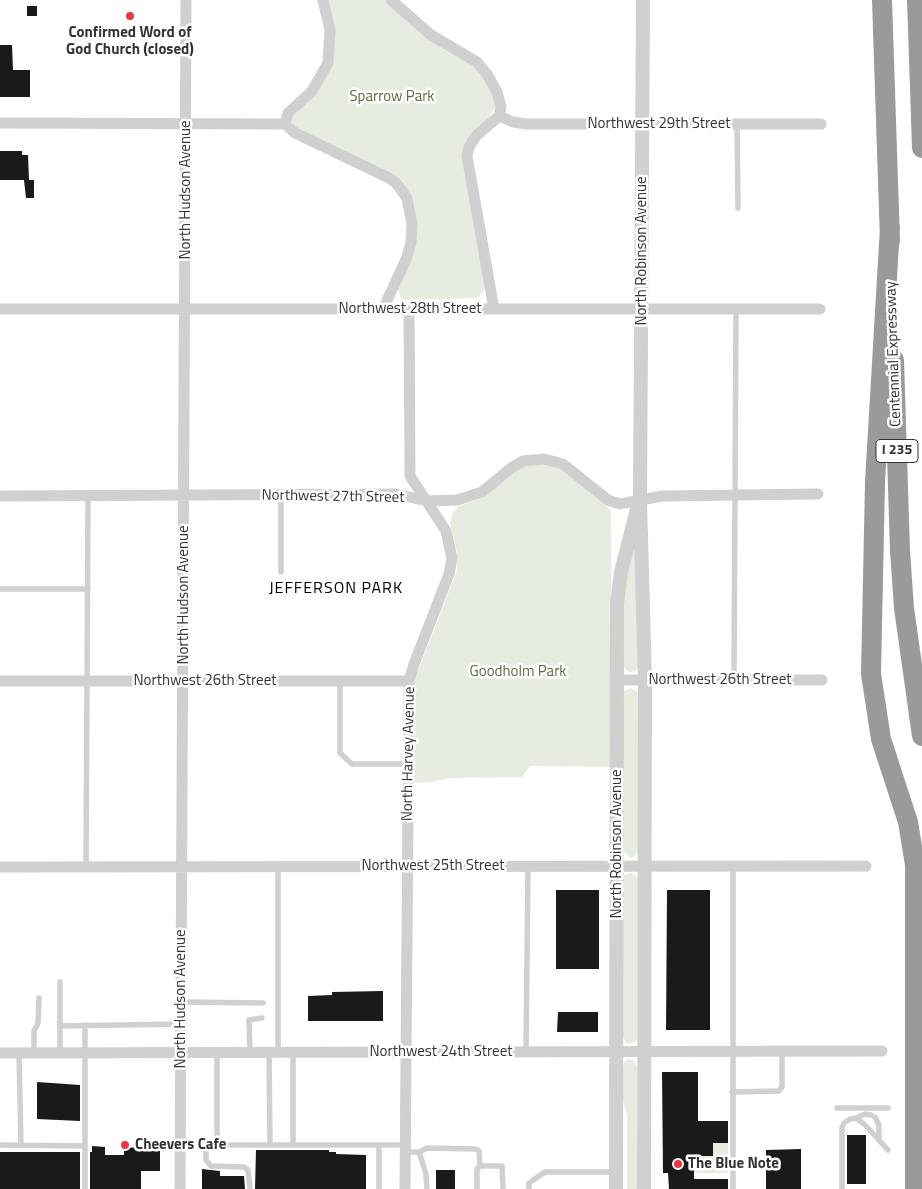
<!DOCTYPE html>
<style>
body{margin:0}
canvas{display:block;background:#fff}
</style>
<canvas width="922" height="1189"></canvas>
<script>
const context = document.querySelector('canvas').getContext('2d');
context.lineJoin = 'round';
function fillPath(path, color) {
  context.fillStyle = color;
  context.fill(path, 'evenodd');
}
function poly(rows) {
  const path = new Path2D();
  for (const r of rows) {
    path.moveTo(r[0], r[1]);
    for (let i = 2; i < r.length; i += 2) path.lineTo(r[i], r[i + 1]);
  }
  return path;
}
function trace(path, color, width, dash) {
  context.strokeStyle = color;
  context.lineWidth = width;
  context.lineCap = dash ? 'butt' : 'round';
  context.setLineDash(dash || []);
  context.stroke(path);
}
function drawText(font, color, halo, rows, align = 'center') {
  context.font = font + ' "Titillium Web",sans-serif';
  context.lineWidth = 5;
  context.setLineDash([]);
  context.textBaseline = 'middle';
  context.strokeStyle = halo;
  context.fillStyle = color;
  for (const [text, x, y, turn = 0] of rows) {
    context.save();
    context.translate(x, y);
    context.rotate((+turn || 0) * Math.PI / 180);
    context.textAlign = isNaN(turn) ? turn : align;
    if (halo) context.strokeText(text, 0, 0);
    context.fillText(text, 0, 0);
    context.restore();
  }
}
const green = poly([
 [329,0,386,0,478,70,491,88,496,106,489,117,469,139,485,289,478,298,405,300,401,298,398,289,416,226,415,207,405,188,296,129,292,123,292,117,320,87,332,18],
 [536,463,558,466,599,497,611,511,612,767,530,766,522,777,449,778,432,782,414,783,414,681,457,571,457,552,450,523,453,513,459,506,479,499,523,466],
 [636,540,639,665,637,670,632,672,627,671,624,667,624,597,630,558],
 [631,688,639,693,638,851,634,857,630,858,623,851,623,694,624,691],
 [630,873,635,875,638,879,637,1040,630,1044,626,1043,623,1037,623,880,624,875],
 [628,1059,633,1060,637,1066,637,1189,627,1189,627,1115,623,1101,623,1067,624,1062],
 [713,1143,728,1143,728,1173,694,1173,694,1156,712,1156]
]);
const building = poly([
 [27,6,37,6,37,16,27,16],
 [0,45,12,45,13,70,30,70,30,97,0,97],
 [0,151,22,151,22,155,28,155,29,180,34,180,34,198,26,198,24,180,0,180],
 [556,890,599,890,599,969,556,969],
 [667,890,710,890,710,1030,666,1030],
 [383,991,383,1021,308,1021,308,996,332,995,332,992],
 [558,1012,598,1012,598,1032,557,1032],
 [662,1072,698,1072,698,1121,728,1121,728,1143,713,1143,713,1156,694,1156,694,1179,728,1179,728,1189,669,1189,668,1173,663,1173],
 [37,1082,80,1085,80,1121,37,1119],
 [847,1135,866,1135,866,1184,847,1184],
 [92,1146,105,1147,105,1155,124,1155,124,1148,160,1146,160,1171,141,1171,141,1189,90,1189,90,1152,92,1152],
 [801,1149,801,1189,766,1189,766,1150],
 [256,1150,329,1150,329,1152,336,1152,336,1154,366,1155,366,1189,255,1189],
 [0,1152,80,1152,80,1189,0,1189],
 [202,1169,220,1171,220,1176,244,1176,245,1189,202,1189],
 [436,1170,455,1170,455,1189,436,1189]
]);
const service = poly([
 [737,124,738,208],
 [281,572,281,496],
 [0,589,88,589],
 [734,680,736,309],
 [340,681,340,753,352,764,408,764],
 [733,866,733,1189],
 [86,867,88,496],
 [278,867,278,1052],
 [181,1002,263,1003],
 [85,1025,85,1189],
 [60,1026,181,1024],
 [526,1051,528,866],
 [250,1052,249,1020,262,1018],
 [269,1052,270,1145],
 [293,1052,293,1145],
 [19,1053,21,1145],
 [34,1053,34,1031,38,1023,39,998],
 [60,1053,60,982],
 [732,1092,779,1091,782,1087,782,1051],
 [837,1108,888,1108],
 [875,1117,879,1125,879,1140],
 [856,1118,865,1114,871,1115],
 [867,1127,888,1150],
 [0,1145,85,1146],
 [181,1145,405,1145],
 [206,1145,206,1160,211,1166,244,1167,248,1170,250,1189],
 [217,1145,217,1052],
 [405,1152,419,1152,427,1148,476,1149,479,1151,480,1166,502,1166,503,1189],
 [419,1152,426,1174,427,1189],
 [379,1189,379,1145],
 [477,1189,477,1169,480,1166],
 [529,1189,529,1183,545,1172,615,1172],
 [842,1189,842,1128,844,1123,850,1119,856,1118,864,1124]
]);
const minor = poly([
 [323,0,330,30,328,63,312,91,288,113,285,124,295,133,389,178,396,183,407,198,412,224,411,242,407,257,383,309],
 [391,0,431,35,477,62,487,74,497,92,501,107,499,116,476,136,469,147,467,156,494,309],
 [499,116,513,122,526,124,821,124],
 [0,123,285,124],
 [0,309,820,309],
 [0,496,396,494,427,501,457,500,482,492,511,468,523,461,544,459,563,464,608,500,620,504,662,496,818,494],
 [618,680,822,680],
 [0,681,409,681],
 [0,867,866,866],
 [0,1053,882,1051],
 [180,1189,186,0],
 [405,1189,409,681,414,664,449,574,452,558,446,531,410,476,409,309]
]);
const tertiary = poly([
 [643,0,640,501,645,680,644,1189],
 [616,1189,617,603,621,572,637,509]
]);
const motorway = poly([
 [882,0,890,241],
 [917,0,922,148],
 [890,227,875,482,871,674,881,739,908,822,915,865,915,1189],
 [894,360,900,551,904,608,922,736]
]);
const markers = [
 [130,16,5,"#e63946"],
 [125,1145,5,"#e63946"],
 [678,1164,5,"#e63946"]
];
const shields = [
 [897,451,42]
];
const shieldNames = [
 ["I 235",897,451]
];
const poiNames = [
 ["Confirmed Word of",130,33,"center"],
 ["God Church (closed)",130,50,"center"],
 ["Cheevers Cafe",135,1145],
 ["The Blue Note",688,1164]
];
const parkNames = [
 ["Sparrow Park",392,97],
 ["Goodholm Park",518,672]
];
const streetNames = [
 ["Northwest 29th Street",659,124],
 ["North Hudson Avenue",186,190,-90],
 ["North Robinson Avenue",642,251,-90],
 ["Northwest 28th Street",410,309],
 ["Centennial Expressway",894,354,-92],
 ["Northwest 27th Street",333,497,1],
 ["North Hudson Avenue",184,595,-90],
 ["Northwest 26th Street",720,680],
 ["Northwest 26th Street",205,681],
 ["North Harvey Avenue",409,754,-89],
 ["North Robinson Avenue",617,844,-90],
 ["Northwest 25th Street",433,866],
 ["North Hudson Avenue",181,999,-90],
 ["Northwest 24th Street",441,1052]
];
const neighbourhoodNames = [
 ["JEFFERSON PARK",336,589]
];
fillPath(green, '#e6ecdf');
fillPath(building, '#1a1a1a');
trace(service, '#d0d0d0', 5.5);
trace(minor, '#d0d0d0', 11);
trace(tertiary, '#d0d0d0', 14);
trace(motorway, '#9a9a9a', 20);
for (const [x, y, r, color] of markers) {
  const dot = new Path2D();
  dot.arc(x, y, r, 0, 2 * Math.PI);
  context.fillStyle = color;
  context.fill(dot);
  trace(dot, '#fff', 2);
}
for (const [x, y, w] of shields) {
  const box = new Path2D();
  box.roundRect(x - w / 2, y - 11.5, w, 23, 4);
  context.fillStyle = '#fff';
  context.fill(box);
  trace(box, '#333', 1);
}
drawText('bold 14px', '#333', null, shieldNames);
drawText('bold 15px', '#333', '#fff', poiNames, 'left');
drawText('15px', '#56703f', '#fff', parkNames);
drawText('15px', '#333', '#fff', streetNames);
context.letterSpacing = '1px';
drawText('16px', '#000', '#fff', neighbourhoodNames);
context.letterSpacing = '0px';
</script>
